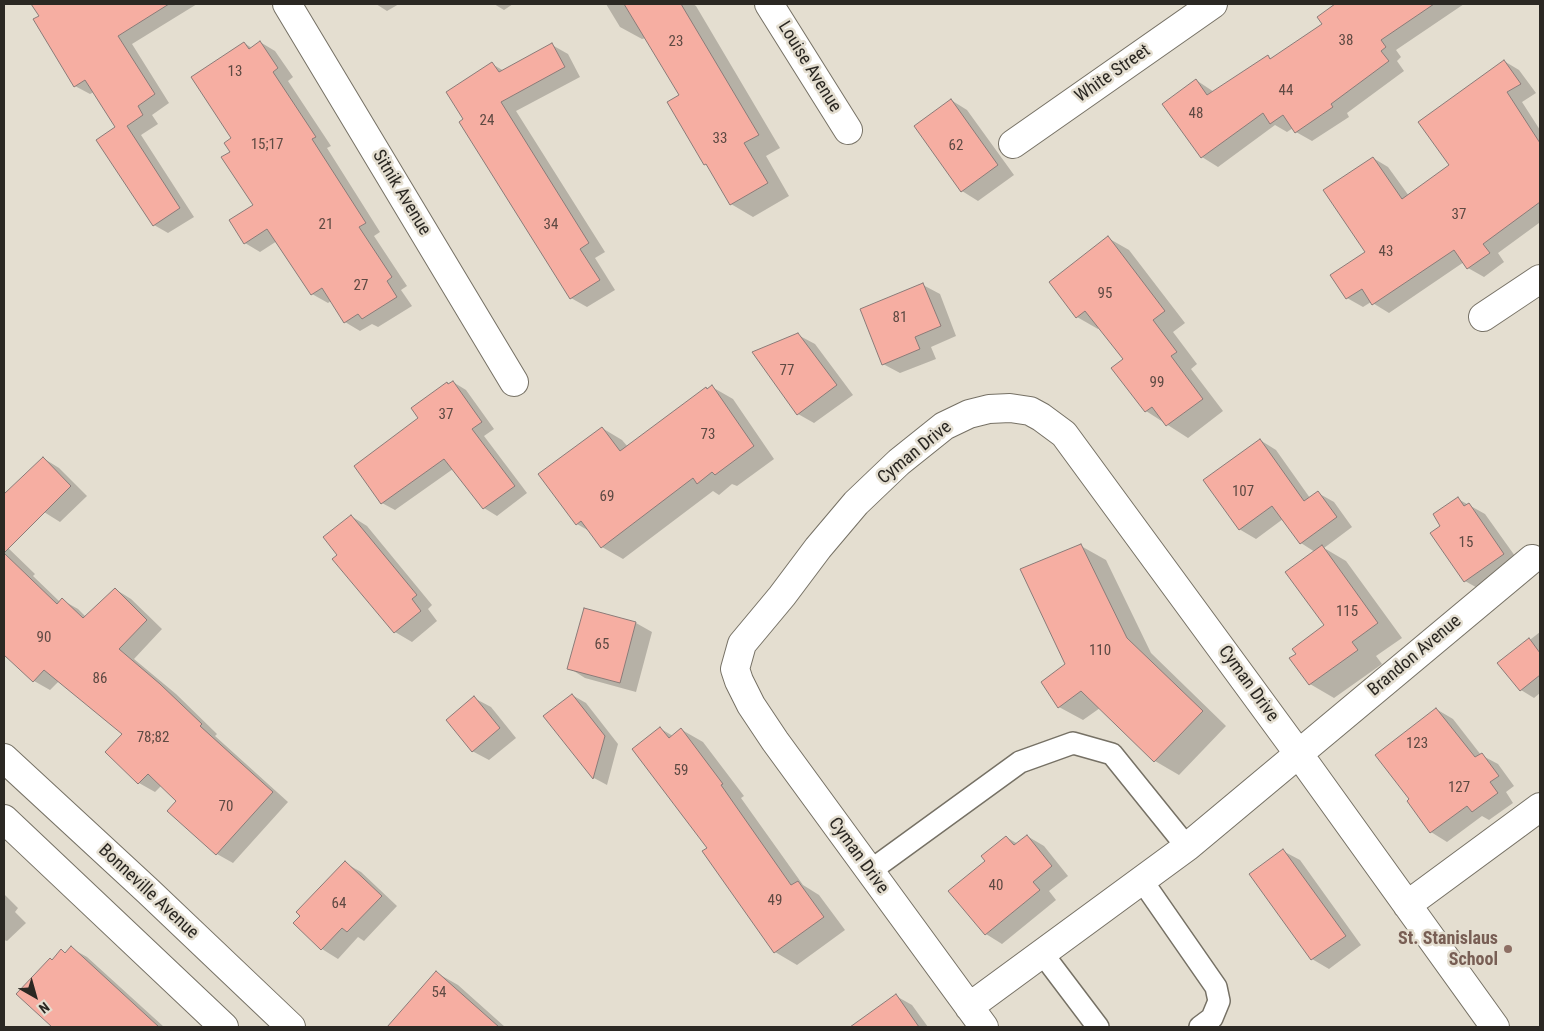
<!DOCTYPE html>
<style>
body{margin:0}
#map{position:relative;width:1544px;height:1031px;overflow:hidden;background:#e4ded0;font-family:"Roboto Condensed",sans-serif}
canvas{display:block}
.frame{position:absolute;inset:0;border:5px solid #2b2823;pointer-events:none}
.north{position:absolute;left:10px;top:971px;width:50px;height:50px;-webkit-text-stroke:4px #e4ded0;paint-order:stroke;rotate:142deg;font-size:14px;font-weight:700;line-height:20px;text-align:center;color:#2b2823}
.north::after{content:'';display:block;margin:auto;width:18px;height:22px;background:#2b2823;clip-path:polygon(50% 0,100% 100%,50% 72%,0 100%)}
</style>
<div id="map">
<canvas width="1544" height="1031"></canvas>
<div class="frame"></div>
<div class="north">N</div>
</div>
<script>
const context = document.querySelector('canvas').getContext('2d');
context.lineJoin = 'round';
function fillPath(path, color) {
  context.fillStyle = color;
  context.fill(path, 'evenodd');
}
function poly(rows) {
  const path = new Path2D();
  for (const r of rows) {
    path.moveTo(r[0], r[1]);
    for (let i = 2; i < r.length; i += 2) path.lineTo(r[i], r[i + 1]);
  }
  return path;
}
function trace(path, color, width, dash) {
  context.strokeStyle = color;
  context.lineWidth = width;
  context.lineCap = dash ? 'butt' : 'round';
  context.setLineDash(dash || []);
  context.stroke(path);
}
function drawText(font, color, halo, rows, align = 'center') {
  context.font = font + ' "Roboto Condensed",sans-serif';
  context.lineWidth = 5;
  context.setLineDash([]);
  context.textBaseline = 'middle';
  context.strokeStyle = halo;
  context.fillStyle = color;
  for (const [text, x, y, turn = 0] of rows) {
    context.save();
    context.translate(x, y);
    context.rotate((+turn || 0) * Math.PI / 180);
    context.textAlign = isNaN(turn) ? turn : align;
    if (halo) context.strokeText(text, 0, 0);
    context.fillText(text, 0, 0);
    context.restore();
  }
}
const shadow = poly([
 [33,4,197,4,132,44,169,103,152,115,158,124,141,135,194,217,168,233,154,225,97,140,116,128,94,92,90,94,75,86],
 [376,4,399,4,387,11],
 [494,4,513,4,504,10],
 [606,4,693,4,696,6,780,148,766,156,789,196,753,217,731,204,709,167,705,164,681,96,646,38,642,39,620,27],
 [1352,4,1464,4,1396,50,1401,57,1397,61,1404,71,1347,113,1349,117,1312,141,1296,132,1293,128,1287,132,1275,125,1218,167,1202,157,1196,80,1214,92,1268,57,1273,59],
 [260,42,275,51,293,77,288,81,331,146,327,148,380,232,374,236,407,286,401,290,412,306,378,327,372,324,360,331,345,322,331,301,328,303,312,294,277,241,260,252,245,243,254,206,232,152,244,43,252,48],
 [552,45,568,54,580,77,516,111,605,252,595,258,615,290,587,307,571,298,464,119,492,64,504,71],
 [1504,61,1519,70,1536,93,1522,102,1540,130,1540,224,1539,223,1498,253,1504,262,1484,277,1468,268,1464,262,1389,313,1371,302,1363,307,1347,298,1332,276,1367,252,1373,158,1388,167,1409,196,1451,166],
 [951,100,967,110,1014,175,978,201,962,191],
 [1108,238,1129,250,1185,323,1173,332,1197,364,1191,369,1223,411,1188,438,1146,411,1125,360,1100,327,1098,329,1077,317],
 [923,285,940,294,956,336,931,347,936,359,900,373,883,364],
 [798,335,815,344,853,395,814,423,798,414],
 [453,382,466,390,494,429,484,436,527,493,497,516,484,508,453,469,395,510,382,503,420,418,447,383,450,385],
 [712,387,733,399,774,459,737,486,732,484,719,495,713,491,623,559,602,547,591,532,577,524,540,474,602,428,622,440,628,447],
 [1260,440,1276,450,1310,498,1318,493,1334,502,1352,527,1324,548,1346,561,1402,638,1376,656,1382,664,1334,698,1310,684,1298,654,1326,625,1315,552,1301,543,1283,519,1256,539,1239,529],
 [43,458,59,468,87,496,60,522,44,512],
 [1458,499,1485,514,1520,563,1481,590,1465,581,1442,526],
 [351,516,367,526,432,605,428,609,437,621,412,642,395,632,334,559,338,555],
 [4,544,35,574,33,576,60,602,62,600,78,609,86,617,115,589,131,599,162,629,134,659,176,694,217,734,215,736,288,802,233,863,217,854,178,800,161,786,155,792,139,783,124,734,59,681,50,690,34,681,5,654,15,642,4,631],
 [1081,546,1106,560,1151,653,1226,726,1179,775,1155,761,1100,708,1083,720,1059,707,1066,665],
 [585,609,636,623,652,632,636,692,585,678,569,668],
 [1540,632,1540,693,1534,698,1521,690,1499,664],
 [572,695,586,703,618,744,607,785,594,778,545,716],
 [474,698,491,707,516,738,489,760,472,751],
 [1436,709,1453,719,1481,755,1498,764,1514,786,1506,792,1513,803,1489,820,1482,816,1447,842,1431,832,1410,799],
 [661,729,673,736,682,730,703,742,744,796,741,798,803,885,819,895,845,930,797,965,775,952,703,852,708,848],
 [1027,836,1044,846,1068,876,1049,891,1056,900,1002,944,986,934,987,861,1006,837,1018,844],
 [1283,851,1300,860,1361,945,1329,969,1312,959,1251,874],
 [345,863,361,872,397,906,364,941,358,937,338,959,322,949,294,923],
 [4,894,18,908,15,912,26,923,7,941,4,940],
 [71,948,87,957,164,1027,54,1027,18,994,61,951,66,954],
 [437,973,458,985,505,1027,388,1027],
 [896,996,912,1005,928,1027,852,1027]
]);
const building = poly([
 [31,4,169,4,118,36,155,94,138,106,143,115,127,126,180,208,153,226,96,140,115,127,85,80,74,87,33,19,39,16,31,4],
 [624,4,681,4,759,135,744,143,768,183,730,205,706,164,704,165,667,102,679,95,624,4],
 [1335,4,1434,4,1381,40,1386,47,1381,51,1389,61,1331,104,1333,107,1295,133,1283,115,1270,124,1263,113,1201,158,1162,104,1196,79,1207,95,1268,55,1270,59,1322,24,1317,17,1335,4],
 [260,41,278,68,273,72,316,137,312,139,366,223,359,227,392,277,387,281,397,297,362,319,358,314,344,323,322,288,311,295,267,229,244,244,229,220,253,205,221,157,230,152,224,143,231,138,191,77,244,42,249,49,260,41],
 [552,43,565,67,501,102,589,243,580,249,600,280,570,299,459,122,463,119,446,92,492,62,499,72,552,43],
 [1504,60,1521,84,1507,92,1540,143,1540,202,1483,244,1490,253,1467,269,1454,250,1372,305,1362,289,1346,299,1330,275,1365,252,1323,190,1373,157,1402,199,1449,165,1418,122,1504,60],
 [951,99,998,165,961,192,914,126,951,99],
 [1108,236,1165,311,1153,320,1177,352,1171,356,1203,399,1166,426,1152,407,1145,412,1111,368,1123,359,1085,311,1076,318,1049,282,1108,236],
 [923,283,941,326,915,337,920,349,882,365,860,309,923,283],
 [798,333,837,385,797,415,752,352,798,333],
 [453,381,482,422,472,429,515,486,483,509,444,459,381,504,354,466,418,418,411,408,447,382,448,384,453,381],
 [712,385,754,446,715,475,712,472,697,484,693,478,601,548,581,521,576,525,538,474,602,427,620,451,706,387,707,389,712,385],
 [1260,439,1304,501,1318,491,1337,517,1300,544,1272,506,1239,530,1203,480,1260,439],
 [43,457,71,486,4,553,4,494,43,457],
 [1458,497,1464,506,1469,503,1504,554,1464,582,1430,533,1440,526,1433,514,1458,497],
 [351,515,417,595,412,599,421,611,394,633,332,559,337,555,323,537,351,515],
 [1081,544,1127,638,1203,711,1154,762,1081,691,1058,708,1041,682,1065,664,1020,569,1081,544],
 [1322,545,1378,623,1352,642,1358,650,1309,685,1289,658,1296,654,1292,649,1324,625,1285,572,1322,545],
 [4,553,57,604,62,598,83,618,115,588,147,620,119,649,160,684,202,724,200,726,273,792,216,855,167,811,176,801,148,774,138,784,105,752,122,734,44,670,33,682,4,655,4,553],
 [584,608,636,622,620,683,567,669,584,608],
 [1529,638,1540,653,1540,675,1520,691,1497,663,1529,638],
 [572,694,605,736,593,779,543,716,572,694],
 [474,696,500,728,472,752,446,720,474,696],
 [1436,708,1475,757,1482,753,1499,776,1490,782,1498,793,1472,812,1467,806,1430,833,1407,801,1409,799,1375,755,1436,708],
 [660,727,669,738,681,728,723,784,721,785,791,885,798,881,824,917,774,953,702,851,707,848,632,749,660,727],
 [1027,835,1052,866,1033,882,1040,890,985,935,948,891,985,861,981,856,1006,836,1014,845,1027,835],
 [1283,849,1346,936,1311,960,1249,874,1283,849],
 [345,861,382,896,347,932,342,928,321,950,293,923,300,916,296,912,345,861],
 [71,946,159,1027,52,1027,16,994,50,958,52,960,61,949,65,953,71,946],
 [436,971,499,1027,387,1027,436,971],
 [896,994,919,1027,850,1027,896,994]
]);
const lane = poly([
 [870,871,1020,762,1073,743,1112,754,1187,847],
 [1141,879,1216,987,1219,1001,1212,1018,1200,1027],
 [1042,953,1098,1027]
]);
const street = poly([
 [287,4,514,382],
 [769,4,848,130],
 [1013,144,1213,4],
 [1483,317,1540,279],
 [4,758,148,891,291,1027],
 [4,819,224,1027],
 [1407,905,1540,807],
 [969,1007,1187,847,1532,559],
 [984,1027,775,741,751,705,739,681,735,669,742,644,782,596,818,548,856,503,899,462,944,426,969,414,989,409,1010,408,1030,411,1041,417,1064,434,1298,753,1495,1027]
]);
const markers = [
 [1508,949,5,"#8d6e63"]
];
const numberNames = [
 ["38",1346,41],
 ["23",676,42],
 ["13",235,72],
 ["44",1286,91],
 ["48",1196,114],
 ["24",487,121],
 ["33",720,139],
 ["15;17",267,145],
 ["62",956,146],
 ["37",1459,215],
 ["21",326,225],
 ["34",551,225],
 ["43",1386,252],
 ["27",361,286],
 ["95",1105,294],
 ["81",900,318],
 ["77",787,371],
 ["99",1157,383],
 ["37",446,415],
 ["73",708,435],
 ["107",1243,492],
 ["69",607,497],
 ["15",1466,543],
 ["115",1347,612],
 ["90",44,638],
 ["65",602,645],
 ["110",1100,651],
 ["86",100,679],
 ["78;82",153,738],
 ["123",1417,744],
 ["59",681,771],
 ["127",1459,788],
 ["70",226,807],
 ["40",996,886],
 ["49",775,901],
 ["64",339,904],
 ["54",439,993]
];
const streetNames = [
 ["Louise Avenue",809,67,58],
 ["White Street",1113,74,-35],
 ["Sitnik Avenue",401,193,59],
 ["Cyman Drive",915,453,-39],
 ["Brandon Avenue",1415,656,-40],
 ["Cyman Drive",1248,684,54],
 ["Cyman Drive",858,856,54],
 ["Bonneville Avenue",148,892,43]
];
const educationNames = [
 ["St. Stanislaus",1498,939],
 ["School",1498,960]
];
fillPath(shadow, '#0003');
fillPath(building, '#f6aea2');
trace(building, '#8a7b78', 1);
trace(lane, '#767165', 24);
trace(street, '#767165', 30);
trace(lane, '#fff', 21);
trace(street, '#fff', 28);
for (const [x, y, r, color] of markers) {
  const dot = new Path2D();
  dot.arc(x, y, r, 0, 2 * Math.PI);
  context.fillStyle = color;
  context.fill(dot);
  trace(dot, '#e4ded0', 2);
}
drawText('15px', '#5e4a43', null, numberNames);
drawText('18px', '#2b2823', '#e4ded0', streetNames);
drawText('bold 18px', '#785e54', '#e4ded0', educationNames, 'right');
</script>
